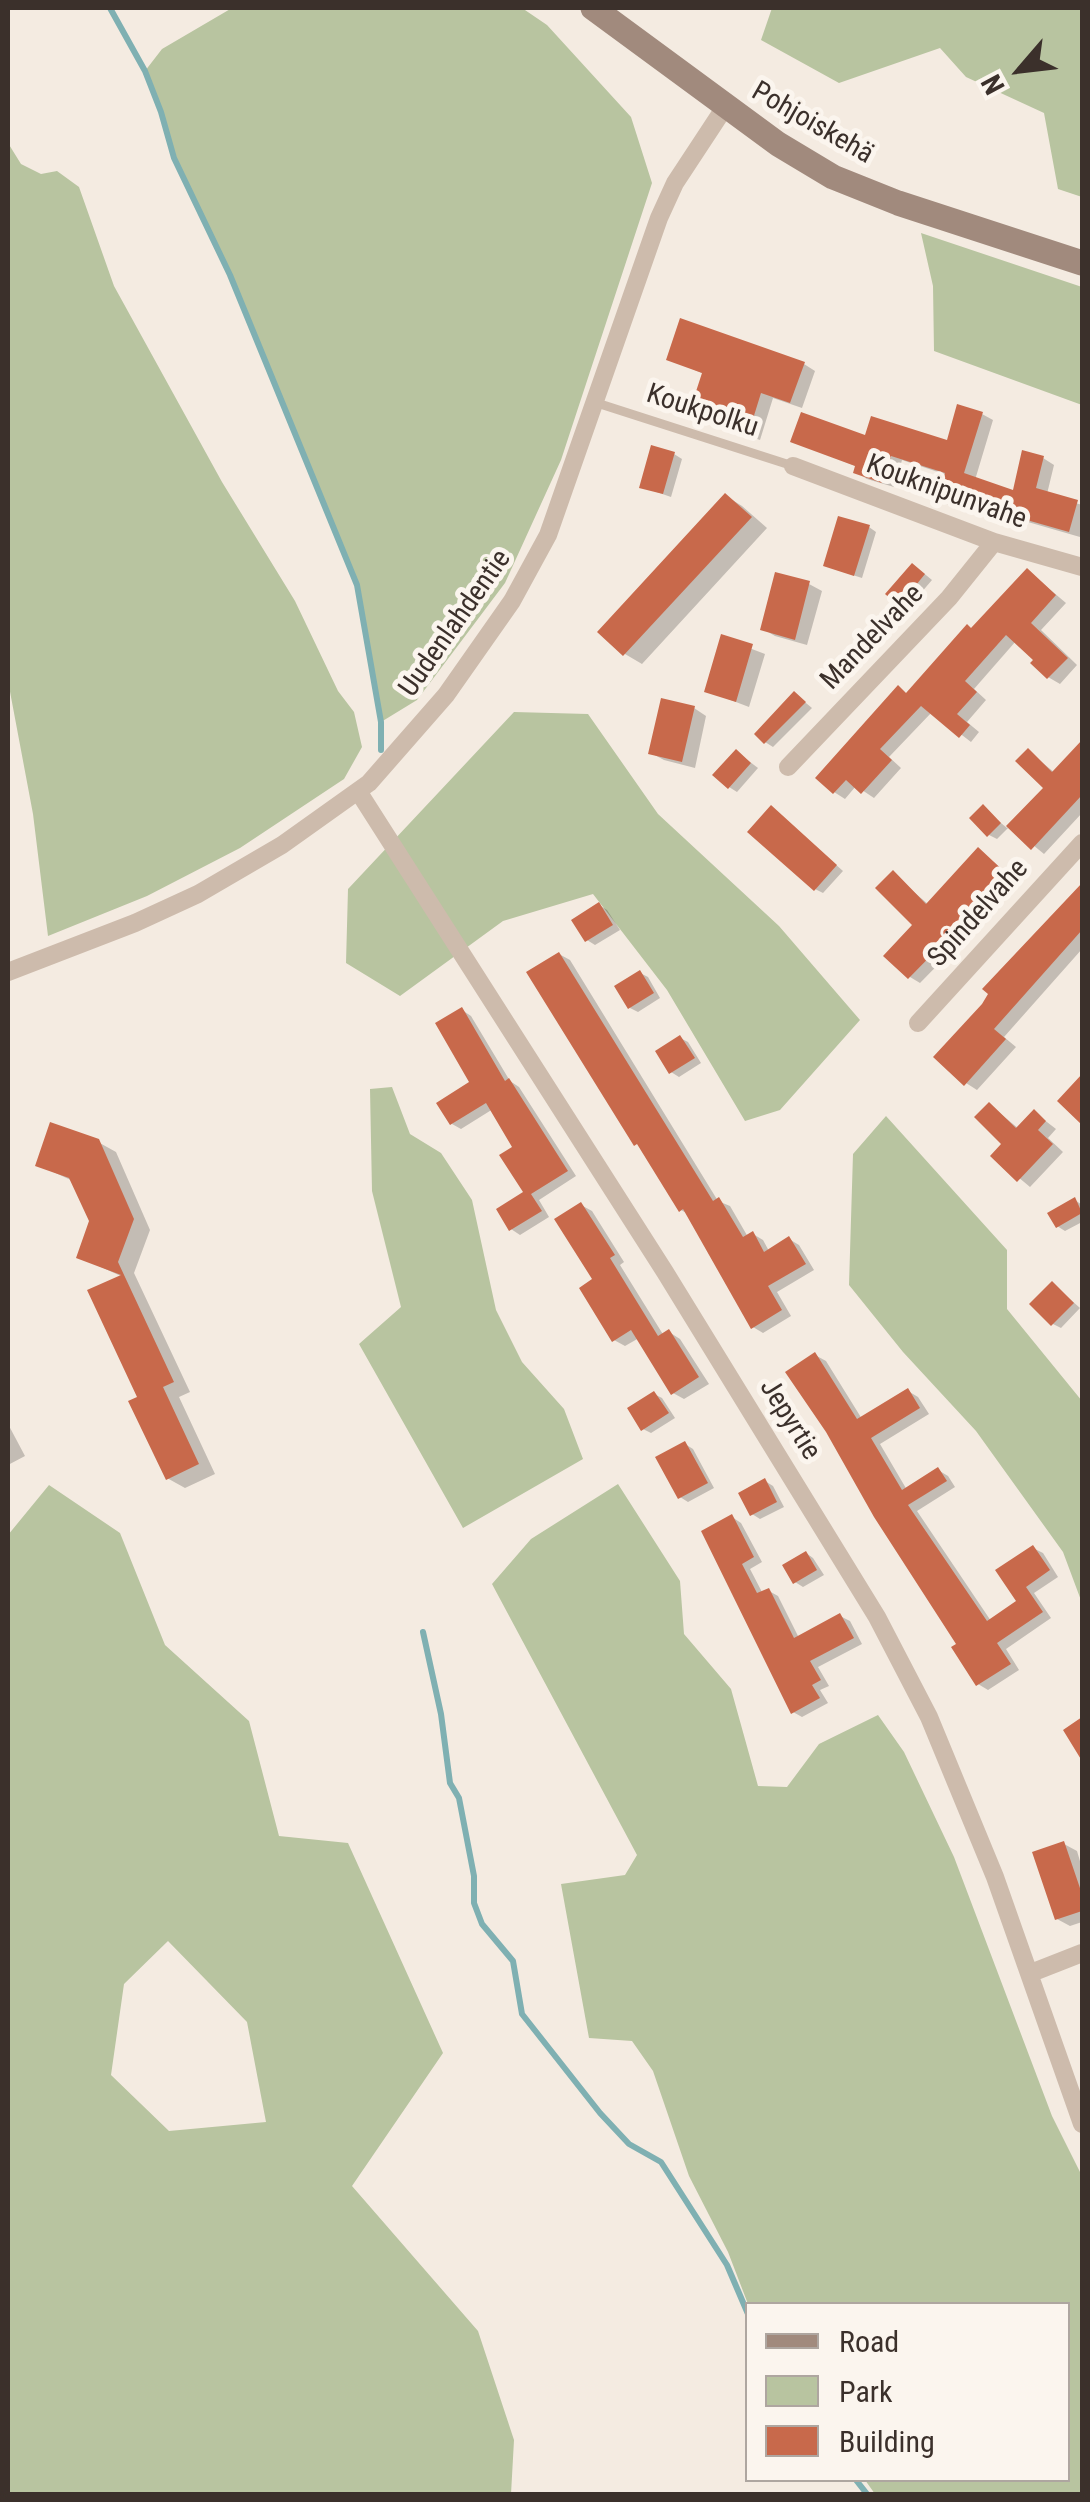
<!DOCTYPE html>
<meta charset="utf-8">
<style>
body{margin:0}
#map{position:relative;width:1090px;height:2502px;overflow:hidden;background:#f4ebe1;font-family:"Roboto Condensed",sans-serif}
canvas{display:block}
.frame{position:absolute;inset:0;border:10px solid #3b302b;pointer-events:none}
.legend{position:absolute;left:745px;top:2302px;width:325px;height:180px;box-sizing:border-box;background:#fbf5ee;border:2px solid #aea6a0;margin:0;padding:12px 18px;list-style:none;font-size:30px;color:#3b302b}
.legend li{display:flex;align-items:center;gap:20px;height:50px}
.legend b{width:50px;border:2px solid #aea6a0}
.north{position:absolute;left:970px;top:20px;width:100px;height:100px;-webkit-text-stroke:8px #fbf5ee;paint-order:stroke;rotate:242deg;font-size:28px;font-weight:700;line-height:40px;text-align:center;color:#3b302b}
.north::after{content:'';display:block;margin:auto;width:35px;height:45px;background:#3b302b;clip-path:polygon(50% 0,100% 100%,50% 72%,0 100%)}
</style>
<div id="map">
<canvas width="1090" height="2502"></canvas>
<div class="frame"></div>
<ul class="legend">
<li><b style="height:12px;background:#a18a7d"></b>Road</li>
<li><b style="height:28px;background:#b8c4a0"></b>Park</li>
<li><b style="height:28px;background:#c8694b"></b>Building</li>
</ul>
<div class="north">N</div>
</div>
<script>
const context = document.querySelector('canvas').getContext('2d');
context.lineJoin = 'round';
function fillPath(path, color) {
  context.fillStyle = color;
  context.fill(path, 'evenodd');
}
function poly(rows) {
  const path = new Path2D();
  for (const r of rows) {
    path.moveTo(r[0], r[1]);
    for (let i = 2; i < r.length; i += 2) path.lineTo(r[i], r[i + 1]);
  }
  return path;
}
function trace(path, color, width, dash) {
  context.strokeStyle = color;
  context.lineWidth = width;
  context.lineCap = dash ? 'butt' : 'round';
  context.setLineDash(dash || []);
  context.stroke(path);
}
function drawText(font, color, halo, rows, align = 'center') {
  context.font = font + ' "Roboto Condensed",sans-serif';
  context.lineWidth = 10;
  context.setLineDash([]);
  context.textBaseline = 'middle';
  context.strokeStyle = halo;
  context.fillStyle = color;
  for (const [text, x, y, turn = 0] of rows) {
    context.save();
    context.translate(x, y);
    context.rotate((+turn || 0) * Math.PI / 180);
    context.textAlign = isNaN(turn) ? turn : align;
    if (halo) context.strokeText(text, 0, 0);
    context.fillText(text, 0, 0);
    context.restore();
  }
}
const green = poly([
 [232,8,522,8,547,25,631,117,652,183,561,460,505,583,417,700,381,722,357,585,230,275,174,158,161,112,145,71,162,49],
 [772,8,1082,8,1082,197,1058,189,1044,113,966,77,940,48,839,83,761,40],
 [8,143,21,164,41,174,57,171,79,187,114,286,222,482,295,601,338,691,354,712,362,747,344,779,240,848,147,896,48,936,33,814,8,681],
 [921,233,1082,287,1082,405,934,351,933,286],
 [514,712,588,714,658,814,779,926,860,1020,780,1110,745,1121,667,990,593,894,503,921,400,996,346,963,348,889],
 [392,1087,410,1134,441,1153,472,1200,496,1310,522,1362,564,1409,583,1459,463,1528,359,1344,401,1307,372,1191,370,1089],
 [886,1116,1007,1250,1007,1309,1082,1401,1082,1603,1063,1552,976,1431,903,1352,849,1285,853,1154],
 [618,1484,680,1581,684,1634,731,1689,758,1786,787,1787,819,1744,878,1715,904,1752,954,1857,1052,2116,1082,2176,1082,2494,875,2494,865,2480,1068,2480,1068,2304,748,2304,728,2252,689,2176,653,2071,632,2041,589,2038,561,1884,625,1875,637,1855,492,1584,531,1539],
 [49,1485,120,1533,165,1645,249,1721,279,1836,348,1843,443,2053,352,2186,478,2331,514,2440,511,2494,8,2494,8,1535],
 [168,1941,247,2022,266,2122,169,2131,111,2075,124,1984]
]);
const shadow = poly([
 [669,359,804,364,815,371,802,408,773,398,760,440,691,415,704,374],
 [982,414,993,420,975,480,1014,493,1043,458,1054,465,1047,494,1082,505,1080,537,1007,516,1004,524,950,506,939,499,947,475,902,460,894,487,867,479,856,472,858,467,793,441,866,439,948,443],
 [674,454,682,459,671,497,642,487],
 [726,496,742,506,767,528,642,664,625,654,600,632],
 [869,527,876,532,862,578,834,569],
 [921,571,932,580,908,608,900,603],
 [1028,571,1066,603,1041,630,1077,665,1060,684,1048,677,1037,660,1016,641,974,689,986,700,967,722,979,732,971,742,932,712,889,757,901,768,874,798,856,786,845,799,834,792,908,694],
 [809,584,822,591,807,645,775,636,763,629],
 [723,638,765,654,749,707,707,691],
 [795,694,812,708,773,747,765,742],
 [694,708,706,716,695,768,664,760,651,753],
 [1082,743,1082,813,1044,854,1010,826,997,839,989,835,983,808,1007,828,1047,788,1028,751,1055,773],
 [737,752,758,768,737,792,729,787],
 [772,808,843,871,823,893,815,889],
 [979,850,1018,883,920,983,910,977,916,925,893,874,929,905],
 [1082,887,1082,949,1004,1037,1016,1047,977,1090,966,1083,984,1005,991,994,986,989],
 [599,905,607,910,620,930,595,945,587,940],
 [559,954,570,960,718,1201,730,1206,748,1237,753,1234,763,1240,769,1251,789,1239,799,1245,814,1270,777,1292,791,1316,763,1333,753,1327,688,1214,681,1210],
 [640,973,648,977,660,998,638,1012,630,1008],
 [462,1010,471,1016,510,1081,519,1087,576,1176,539,1200,549,1217,520,1235,511,1229,527,1193,516,1148,493,1109,461,1129,452,1124,472,1083],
 [680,1038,688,1042,701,1063,679,1077,671,1072],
 [990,1105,1019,1129,1034,1112,1056,1129,1048,1138,1063,1152,1030,1187,993,1156,1004,1144],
 [98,1142,116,1152,150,1230,134,1273,190,1392,179,1397,215,1474,185,1488,167,1478,140,1398,123,1277,79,1257,92,1221,73,1181,38,1165],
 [1075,1200,1082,1205,1082,1222,1065,1231,1057,1226],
 [581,1205,592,1211,624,1262,620,1265,664,1336,669,1332,680,1339,709,1384,684,1399,673,1393,639,1338,625,1346,614,1340,595,1280],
 [1053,1284,1080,1308,1061,1328,1053,1324],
 [815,1355,826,1361,862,1419,908,1391,918,1397,929,1414,880,1444,907,1490,938,1470,948,1476,955,1487,917,1511,991,1621,1019,1601,1033,1548,1043,1553,1058,1577,1034,1593,1051,1618,1006,1649,1019,1670,988,1690,978,1684],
 [654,1394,662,1398,675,1418,651,1433,643,1429],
 [8,1424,25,1456,8,1465],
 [685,1444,693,1449,714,1488,688,1502,680,1497],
 [765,1481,773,1486,784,1507,760,1519,752,1514],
 [732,1517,741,1523,762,1562,750,1569,763,1594,769,1591,778,1596,799,1638,840,1616,850,1621,862,1644,818,1667,829,1686,820,1690,828,1703,802,1717,793,1712,704,1532],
 [806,1553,813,1558,824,1575,803,1587,795,1582],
 [1064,1844,1077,1851,1082,1868,1082,1922,1070,1926,1057,1919]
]);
const stream = poly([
 [110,8,145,71,161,112,174,158,230,275,357,585,381,722,381,750],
 [423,1632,441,1714,450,1783,459,1798,474,1876,474,1903,482,1924,513,1961,522,2014,600,2113,629,2144,661,2162,727,2265,748,2314],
 [856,2480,867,2494]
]);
const building = poly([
 [680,318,805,362,790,403,761,393,748,435,688,416,702,373,666,360],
 [957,404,983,412,964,473,1013,490,1022,450,1044,456,1036,488,1078,500,1069,532,995,511,992,520,936,500,945,473,891,456,882,483,853,473,855,466,790,442,801,412,865,435,871,416,947,440],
 [651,445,675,452,663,494,639,488],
 [725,493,752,517,623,656,597,632],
 [838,516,870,525,854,576,823,566],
 [912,563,925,574,899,606,885,594],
 [1027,568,1056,595,1031,623,1068,658,1047,679,1030,663,1033,660,1006,635,965,681,977,692,957,714,970,725,959,738,921,706,880,749,892,760,861,794,846,780,833,794,815,778,898,685,906,693,967,624,971,628],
 [775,572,810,581,795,640,760,630],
 [721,634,753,644,736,702,704,692],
 [794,691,806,702,764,744,754,734],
 [661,698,695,706,682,762,648,754],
 [1082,740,1082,795,1031,850,1006,826,1043,788,1015,761,1028,748,1052,772],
 [736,749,751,763,728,789,712,775],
 [983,804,1001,823,987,837,969,818],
 [771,805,837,865,814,891,747,832],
 [978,847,1009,876,908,979,883,956,912,925,875,888,893,870,926,904],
 [1082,883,1082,930,994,1029,1006,1039,964,1086,933,1057,982,1004,988,994,982,989],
 [599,902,613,925,585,942,571,920],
 [559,952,713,1201,719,1197,743,1237,753,1231,764,1252,789,1236,806,1264,768,1286,782,1310,751,1329,683,1209,679,1212,637,1144,634,1146,526,972],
 [640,970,654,993,628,1009,614,986],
 [462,1007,505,1081,509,1078,568,1171,531,1194,542,1211,509,1231,496,1209,523,1192,499,1155,512,1147,486,1103,450,1125,436,1103,469,1082,435,1023],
 [680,1035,695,1058,669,1074,655,1051],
 [1082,1074,1082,1125,1057,1101],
 [989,1102,1016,1128,1034,1109,1046,1121,1038,1130,1053,1144,1017,1182,990,1156,1001,1144,974,1117],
 [50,1122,99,1139,134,1219,118,1262,174,1382,163,1387,199,1464,166,1480,128,1401,137,1397,87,1290,121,1275,76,1258,89,1221,69,1178,35,1166],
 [1075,1197,1082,1213,1056,1228,1047,1213],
 [581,1202,615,1255,610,1258,658,1336,669,1329,699,1377,671,1395,631,1330,612,1342,579,1288,592,1279,554,1219],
 [1052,1281,1074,1303,1051,1326,1029,1304],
 [815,1352,857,1419,908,1388,920,1408,871,1438,902,1490,938,1467,947,1481,908,1505,987,1621,1016,1601,995,1570,1033,1545,1050,1570,1026,1587,1043,1612,997,1643,1011,1664,976,1686,951,1647,956,1644,874,1517,826,1432,785,1372],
 [654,1391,669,1413,641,1431,627,1408],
 [685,1441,708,1483,678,1499,655,1457],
 [765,1478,777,1502,750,1516,738,1493],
 [732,1514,754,1557,742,1564,757,1593,769,1588,794,1638,840,1613,854,1638,810,1661,821,1680,812,1685,820,1698,791,1714,701,1531],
 [806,1551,817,1570,793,1584,782,1565],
 [1082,1717,1082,1761,1063,1730],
 [1064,1841,1082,1894,1082,1911,1055,1920,1032,1852]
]);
const lane = poly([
 [597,403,793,466]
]);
const street = poly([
 [793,466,994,542,1082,567],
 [788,767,949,598,994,542],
 [358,791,665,1272,877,1617,929,1717,995,1877,1082,2124],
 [8,972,135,923,198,894,282,845,369,783,446,695,512,601,548,535,659,218,675,183,725,107],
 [918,1023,1082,843],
 [1031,1973,1082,1953]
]);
const secondary = poly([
 [593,8,778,144,833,177,898,203,1082,263]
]);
const streetNames = [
 ["Pohjoiskehä",812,124,30],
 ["Koukpolku",702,412,18],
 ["Kouknipunvahe",946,493,20],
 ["Uudenlahdentie",456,624,-55],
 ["Mandelvahe",873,638,-46],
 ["Spindelvahe",979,914,-48],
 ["Jepyrtie",789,1420,58]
];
fillPath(green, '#b8c4a0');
fillPath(shadow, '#0003');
trace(stream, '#7fb0b2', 6);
fillPath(building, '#c8694b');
trace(lane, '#cdbbac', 9);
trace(street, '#cdbbac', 18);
trace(secondary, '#a18a7d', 25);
drawText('28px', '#3b302b', '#fbf5ee', streetNames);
</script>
